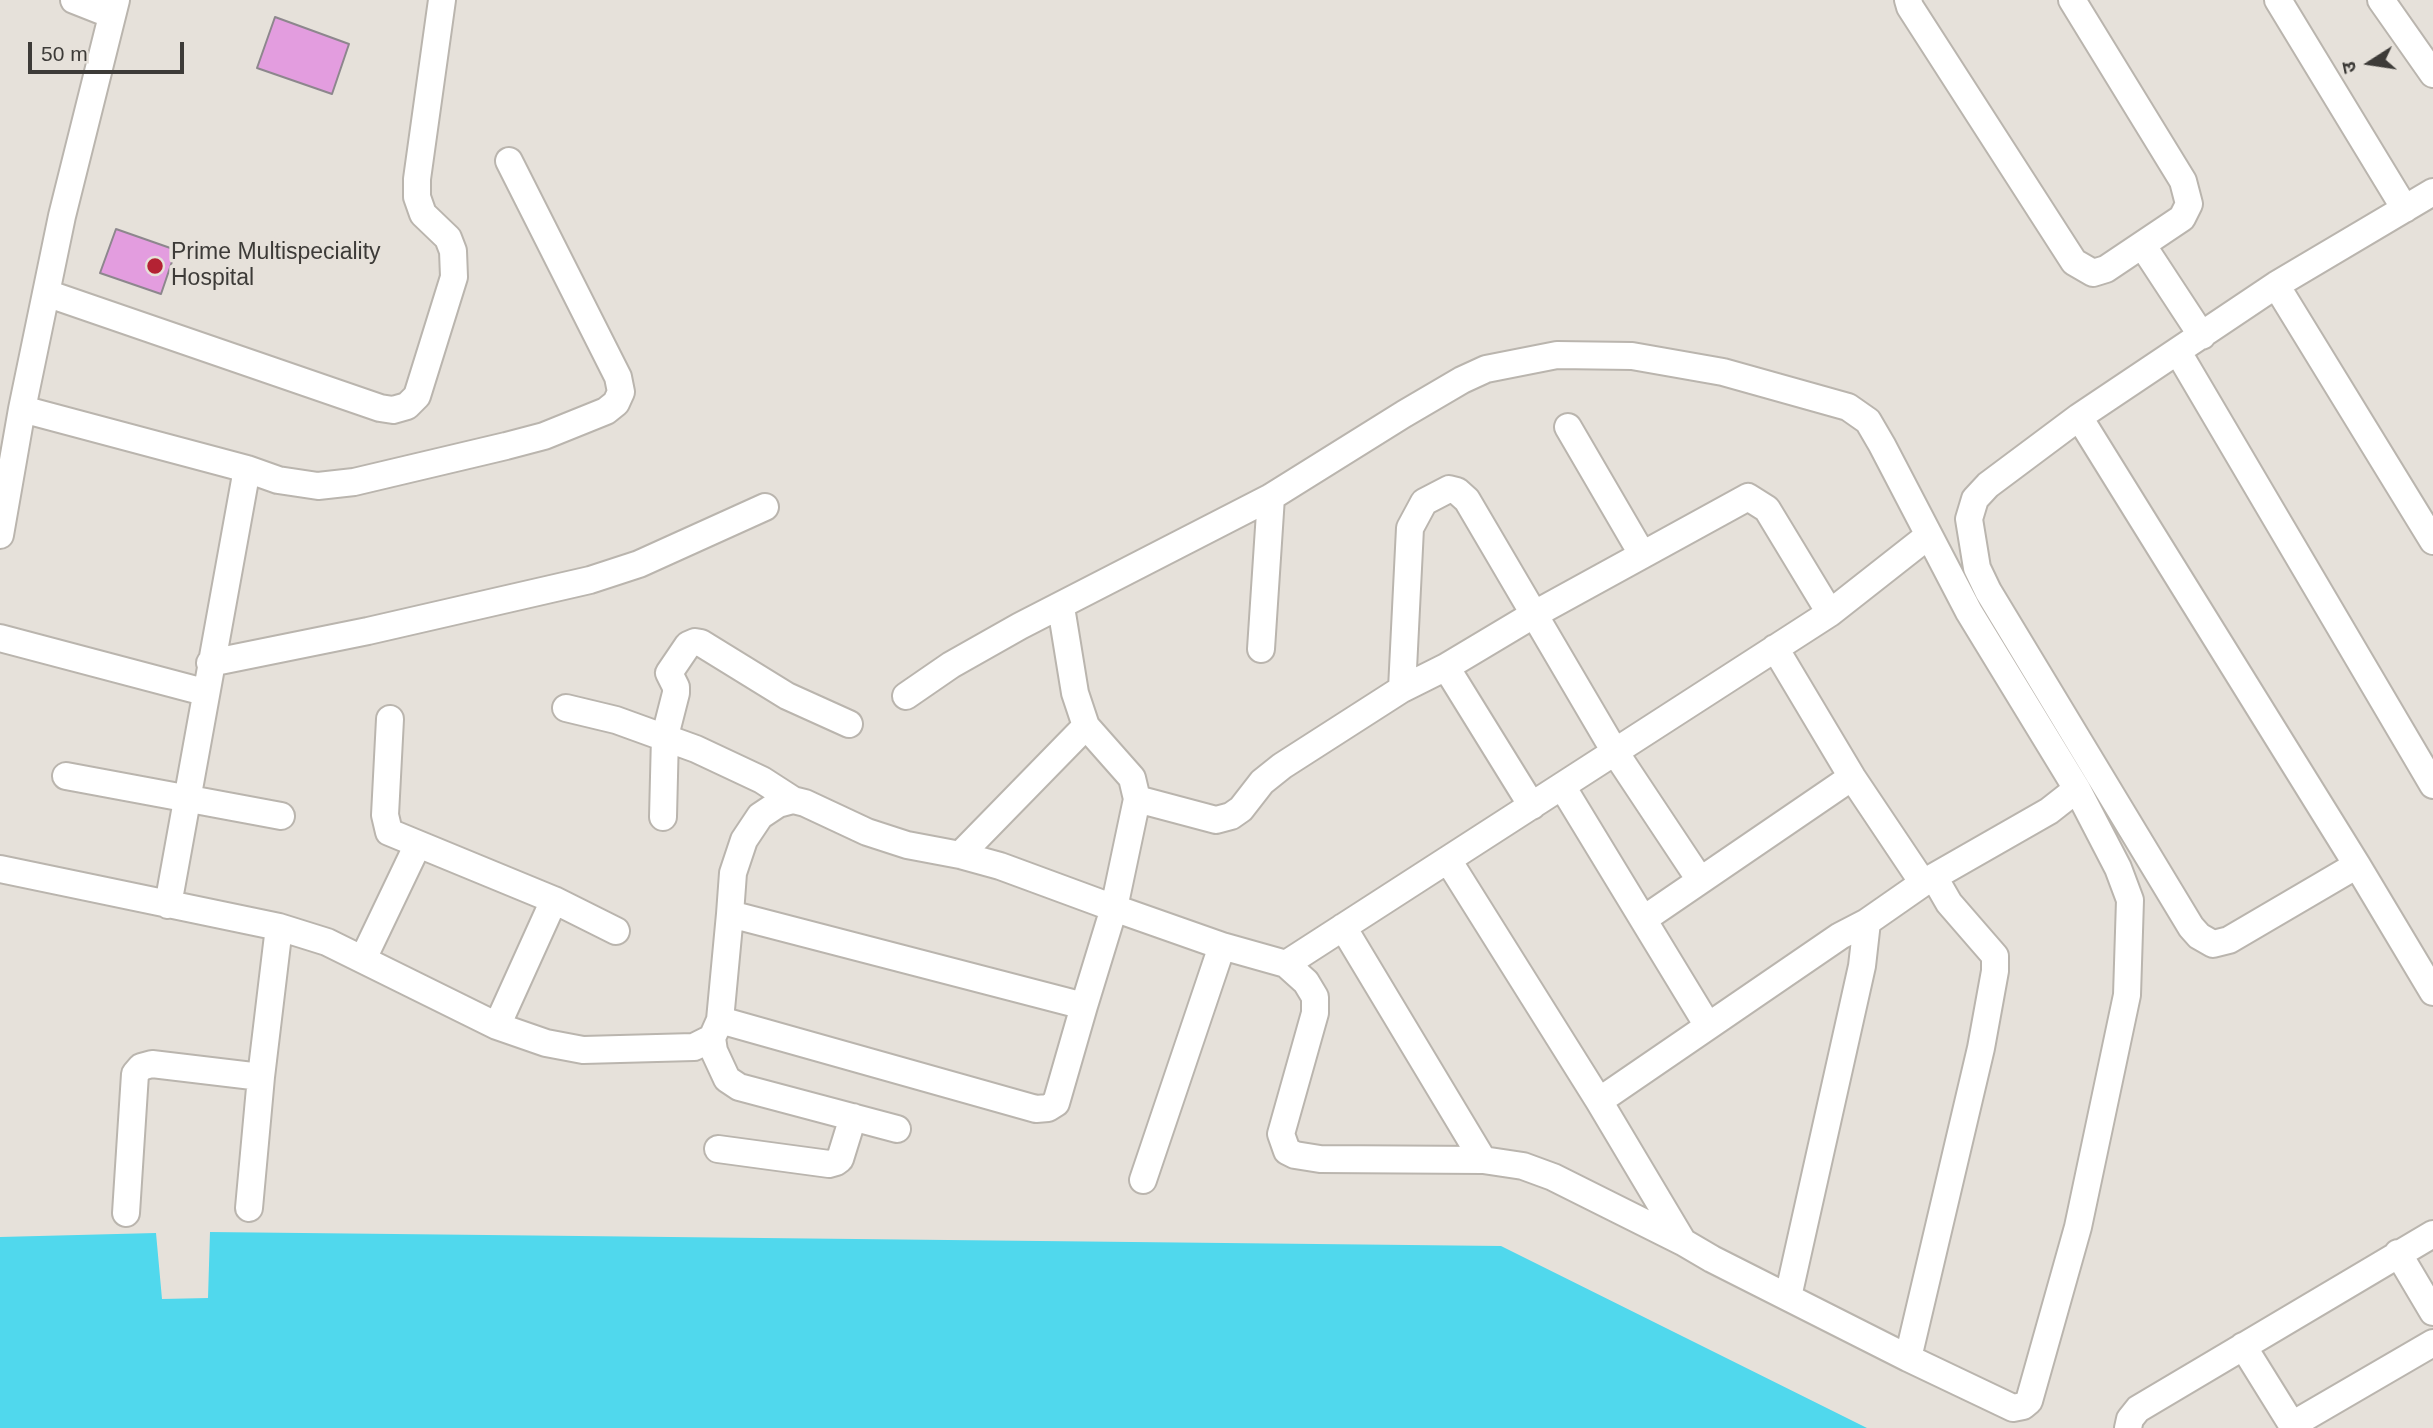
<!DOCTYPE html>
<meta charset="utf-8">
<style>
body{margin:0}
#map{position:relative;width:2433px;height:1428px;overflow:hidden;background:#e6e1da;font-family:Helvetica,"Noto Sans Devanagari",sans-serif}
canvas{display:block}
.north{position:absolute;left:2335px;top:28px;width:70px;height:70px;-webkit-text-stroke:5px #e6e1da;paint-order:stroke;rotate:258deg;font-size:19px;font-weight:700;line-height:28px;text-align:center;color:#3d3b38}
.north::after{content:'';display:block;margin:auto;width:24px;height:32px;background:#3d3b38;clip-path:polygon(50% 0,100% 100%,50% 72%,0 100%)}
.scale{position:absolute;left:28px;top:42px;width:156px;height:32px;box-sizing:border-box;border:4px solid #3d3b38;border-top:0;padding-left:9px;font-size:21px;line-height:24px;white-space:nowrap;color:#3d3b38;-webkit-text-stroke:5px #e6e1da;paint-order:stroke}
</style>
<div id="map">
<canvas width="2433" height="1428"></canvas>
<div class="north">उ</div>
<div class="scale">50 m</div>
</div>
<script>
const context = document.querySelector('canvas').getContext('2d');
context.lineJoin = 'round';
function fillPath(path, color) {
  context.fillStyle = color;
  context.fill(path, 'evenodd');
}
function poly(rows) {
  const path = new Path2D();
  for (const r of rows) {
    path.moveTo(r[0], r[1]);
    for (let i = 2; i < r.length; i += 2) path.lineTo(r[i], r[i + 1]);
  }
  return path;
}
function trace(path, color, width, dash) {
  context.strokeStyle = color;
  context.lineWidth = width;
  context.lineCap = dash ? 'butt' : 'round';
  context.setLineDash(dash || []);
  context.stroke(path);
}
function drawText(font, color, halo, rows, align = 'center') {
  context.font = font + ' Helvetica,sans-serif';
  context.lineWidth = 7;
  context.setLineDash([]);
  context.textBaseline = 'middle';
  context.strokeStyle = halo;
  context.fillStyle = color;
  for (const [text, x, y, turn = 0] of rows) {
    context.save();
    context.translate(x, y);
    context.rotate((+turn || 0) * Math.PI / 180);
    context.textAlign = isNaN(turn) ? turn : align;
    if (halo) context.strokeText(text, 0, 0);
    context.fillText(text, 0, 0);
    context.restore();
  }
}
const water = poly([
 [210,1232,1501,1246,1867,1428,0,1428,0,1237,156,1233,162,1299,208,1298]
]);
const building = poly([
 [275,17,349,44,332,94,257,68,275,17],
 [116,229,176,250,161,294,100,273,116,229]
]);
const minor = poly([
 [74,0,112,15],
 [1908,0,1910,7,2074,262,2093,273,2106,269,2182,218,2189,204,2183,181,2072,0],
 [2278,0,2405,209],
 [2381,0,2433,74],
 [2143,246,2202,336],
 [2276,285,2433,541],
 [46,293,380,408,393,410,407,406,417,396,454,277,453,251,448,238,423,214,417,197,417,179,442,0],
 [2178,352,2433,785],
 [22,409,247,469,278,480,318,486,354,482,506,446,544,436,606,411,616,403,621,392,618,377,509,161],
 [2079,417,2357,865,2433,992],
 [1568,427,1642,554],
 [0,535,22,409,62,216,116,0],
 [0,638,204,692],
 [1775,648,1852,777,1923,883],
 [1261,649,1271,497],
 [210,663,368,631,590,580,639,564,765,507],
 [1446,667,1532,806],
 [1402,689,1410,528,1424,502,1449,489,1457,491,1467,500,1615,752,1700,880],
 [906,696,951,665,1020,626,1271,497,1404,414,1462,380,1486,369,1557,355,1632,356,1723,372,1848,407,1868,421,1882,445,1969,612,2077,789,2118,868,2130,900,2127,995,2078,1227,2029,1401,2023,1406,2013,1408,1908,1358,1712,1259,1683,1242,1553,1177,1523,1166,1483,1160,1320,1159,1295,1155,1287,1151,1281,1134,1315,1013,1315,997,1306,982,1286,964],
 [566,708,616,720,696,749,762,780,793,800],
 [390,719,385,815,389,832,554,900,616,931],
 [66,776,281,816],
 [1562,786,1708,1026],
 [1137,799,1216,820,1231,816,1241,809,1262,782,1282,766,1402,689,1446,667,1533,615,1748,497,1767,509,1830,613],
 [663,817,665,736,676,693,676,687,669,673,688,645,695,642,701,643,787,696,849,724],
 [960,855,1086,726],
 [1448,860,1599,1101,1683,1242],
 [2357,865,2229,940,2213,944,2199,936,2191,927,1988,591,1977,568,1969,519,1975,499,1988,485,2079,417,2276,285,2433,192],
 [0,869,279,927,327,942,497,1026,546,1043,583,1050,694,1047,712,1038,720,1020,730,914,1084,1006,1114,908,1222,946,1286,964,1830,613,1928,536],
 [168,905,247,469],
 [730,914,733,873,744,840,760,816,778,804,793,800,805,803,867,832,907,845,960,855,1000,866,1114,908,1137,799,1132,778,1086,726,1075,693,1061,607],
 [1644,919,1852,777],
 [1343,927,1483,1160],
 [363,959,418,844],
 [720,1020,1036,1109,1048,1108,1056,1103,1084,1006],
 [497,1026,554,900],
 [712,1038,714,1051,727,1079,739,1087,897,1129],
 [1599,1101,1840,936,1867,922,1923,883,2049,811,2077,789],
 [718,1149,829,1164,836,1162,840,1159,853,1117],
 [1143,1180,1222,946],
 [249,1208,261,1077,279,927],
 [126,1213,135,1074,141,1067,152,1064,261,1077],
 [2398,1253,2433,1312],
 [1788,1297,1862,966,1867,922],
 [2243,1346,2294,1428],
 [1908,1358,1981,1048,1995,971,1995,956,1949,903,1934,877],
 [2292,1425,2433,1343],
 [2128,1428,2130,1419,2138,1409,2433,1234]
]);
const markers = [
 [155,266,9,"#b42233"]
];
const poiNames = [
 ["Prime Multispeciality",171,253],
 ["Hospital",171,279]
];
fillPath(water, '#50d8ed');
fillPath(building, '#e39ddf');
trace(building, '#8d878d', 2);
trace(minor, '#bab5ae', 30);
trace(minor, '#fff', 26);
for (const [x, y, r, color] of markers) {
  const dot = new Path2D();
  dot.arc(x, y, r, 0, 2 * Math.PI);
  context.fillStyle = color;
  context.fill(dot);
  trace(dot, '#e6e1da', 2.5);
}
drawText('23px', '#3d3b38', '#e6e1da', poiNames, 'left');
</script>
